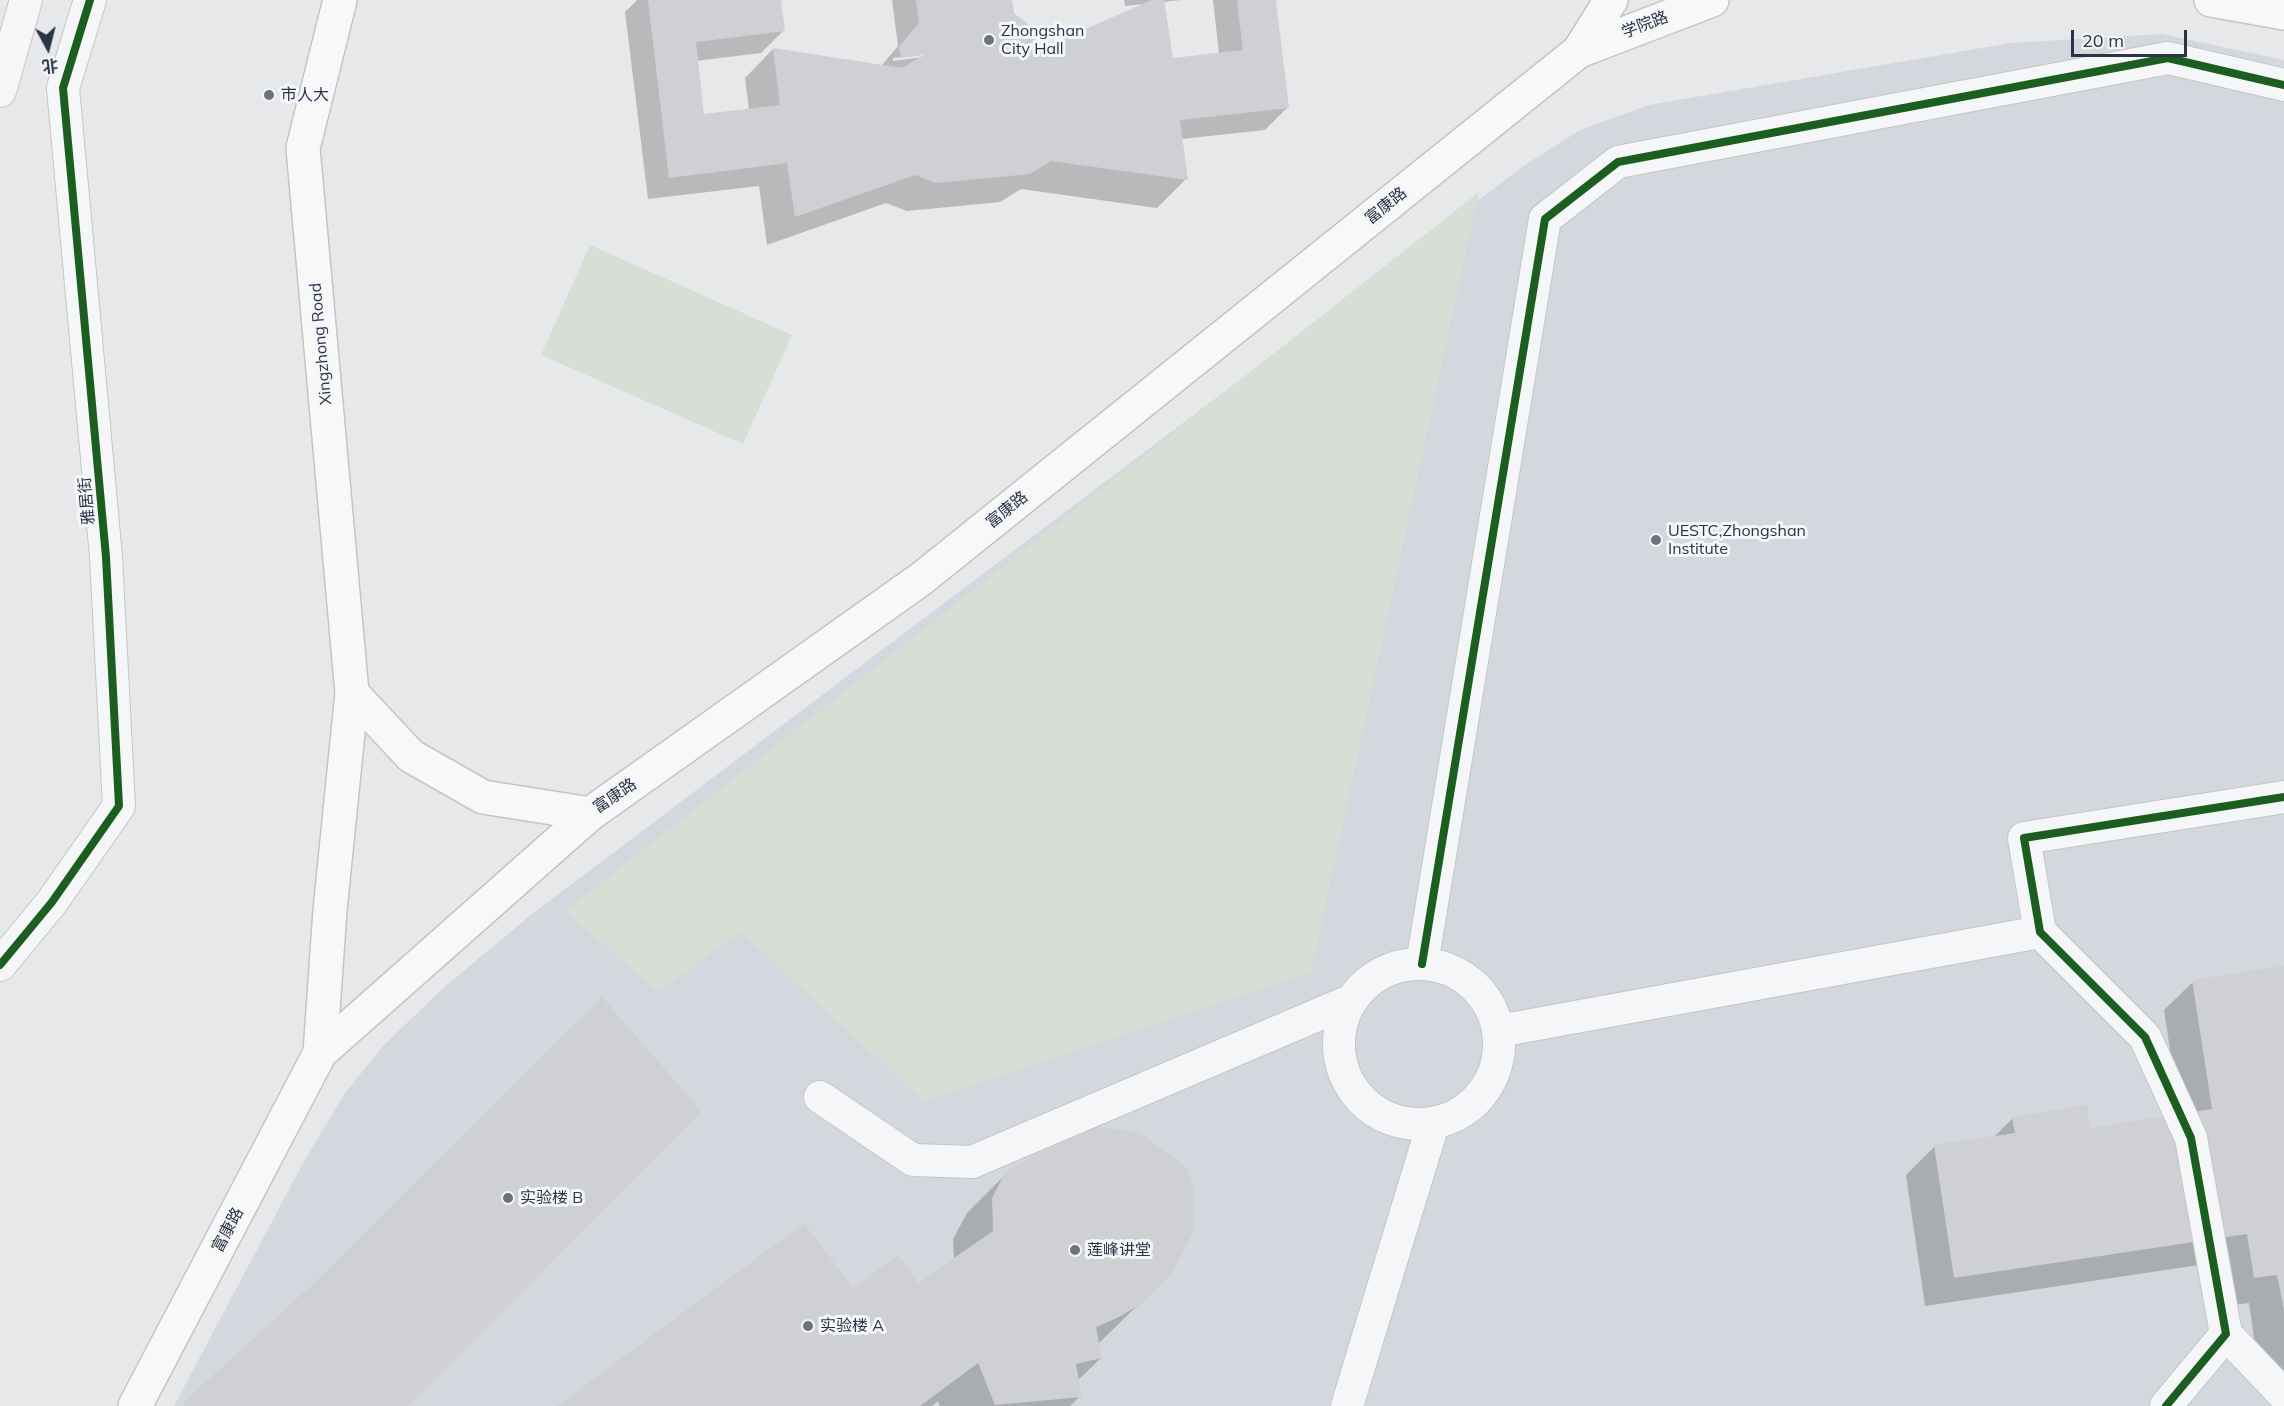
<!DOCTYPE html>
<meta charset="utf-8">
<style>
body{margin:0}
#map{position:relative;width:2284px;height:1406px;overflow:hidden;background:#e6e8ea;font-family:Mulish,"Noto Sans SC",sans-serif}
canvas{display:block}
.north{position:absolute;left:18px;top:18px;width:60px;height:60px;-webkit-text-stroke:4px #f4f6f9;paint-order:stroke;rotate:173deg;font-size:16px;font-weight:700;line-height:24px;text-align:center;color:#2b3445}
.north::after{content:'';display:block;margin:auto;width:21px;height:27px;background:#2b3445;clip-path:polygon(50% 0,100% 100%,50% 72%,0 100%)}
.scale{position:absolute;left:2071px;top:30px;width:116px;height:27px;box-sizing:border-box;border:3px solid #2b3445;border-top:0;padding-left:8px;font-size:18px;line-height:21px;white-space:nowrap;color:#2b3445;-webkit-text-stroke:4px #f4f6f9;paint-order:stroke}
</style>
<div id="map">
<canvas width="2284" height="1406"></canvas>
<div class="north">北</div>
<div class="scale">20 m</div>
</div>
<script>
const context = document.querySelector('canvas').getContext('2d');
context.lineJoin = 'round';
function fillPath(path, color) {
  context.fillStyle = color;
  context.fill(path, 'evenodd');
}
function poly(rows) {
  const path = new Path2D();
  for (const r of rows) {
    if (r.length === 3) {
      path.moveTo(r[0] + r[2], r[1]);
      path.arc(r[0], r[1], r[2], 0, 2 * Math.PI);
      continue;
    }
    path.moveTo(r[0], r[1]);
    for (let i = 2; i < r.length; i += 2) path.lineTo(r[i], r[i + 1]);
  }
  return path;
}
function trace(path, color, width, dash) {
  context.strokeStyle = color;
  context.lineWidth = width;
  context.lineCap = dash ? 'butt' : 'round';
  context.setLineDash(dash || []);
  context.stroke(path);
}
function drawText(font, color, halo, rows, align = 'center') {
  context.font = font + ' Mulish,"Noto Sans SC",sans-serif';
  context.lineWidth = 6;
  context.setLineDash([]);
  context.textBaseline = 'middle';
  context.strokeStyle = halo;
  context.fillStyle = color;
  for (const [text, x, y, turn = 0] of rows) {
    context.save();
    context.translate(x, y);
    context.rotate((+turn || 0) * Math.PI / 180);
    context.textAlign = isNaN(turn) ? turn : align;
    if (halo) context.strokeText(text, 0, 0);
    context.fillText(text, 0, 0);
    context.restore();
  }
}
const built = poly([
 [2162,34,2284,60,2284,1406,174,1406,303,1163,345,1093,384,1045,442,989,532,914,1525,165,1580,130,1649,105,2011,43]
]);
const green = poly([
 [1479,192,1311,973,924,1102,741,932,658,992,565,911],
 [590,245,792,335,743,444,541,355]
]);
const shadow = poly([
 [637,0,780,0,783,31,761,53,696,61,703,116,749,110,745,78,773,49,881,66,898,46,892,0,1010,0,1012,14,1033,41,1026,48,1035,52,1144,4,1125,6,1124,0,1181,0,1162,2,1170,63,1219,54,1213,0,1274,0,1287,108,1265,130,1181,139,1186,179,1157,208,1021,189,1000,202,907,211,886,203,767,245,759,186,648,199,625,12],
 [1003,44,1005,46,893,61,893,58],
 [2284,968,2284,1370,2259,1373,2249,1303,2225,1306,2219,1262,1925,1306,1906,1175,1935,1146,1993,1138,2013,1118,2089,1130,2180,1116,2164,1010,2193,982],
 [1007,1173,1141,1302,1098,1344,1101,1358,1077,1381,1080,1396,1070,1406,940,1406,938,1401,932,1406,560,1406,853,1291,918,1285,954,1260,953,1239,967,1213]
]);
const building = poly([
 [648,0,781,0,785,31,696,42,704,114,780,105,773,48,902,68,924,55,901,58,899,47,919,23,916,0,1012,0,1014,13,1034,29,1035,41,1019,44,1035,51,1152,0,1164,0,1173,58,1243,50,1237,0,1276,0,1289,108,1180,120,1188,180,1051,161,1030,174,936,183,915,175,795,217,787,163,669,178],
 [2284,966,2284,1310,2277,1275,2254,1278,2247,1234,1954,1278,1934,1145,2015,1133,2012,1117,2087,1105,2090,1128,2212,1109,2192,980],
 [602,997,702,1112,414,1401,406,1406,185,1406,183,1403,313,1284],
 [1097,1127,1139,1132,1185,1166,1193,1187,1193,1232,1174,1269,1159,1287,1142,1303,1119,1317,1096,1327,1102,1358,1076,1364,1082,1397,995,1405,978,1363,920,1406,557,1406,804,1223,853,1288,898,1255,918,1283,993,1231,992,1198,1006,1171,1044,1150]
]);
const minor = poly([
 [0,91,26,0],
 [1419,1044,80],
 [1422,964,1545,219,1618,162,2168,58,2284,85],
 [0,965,52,902,119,806,106,557,63,88,90,0],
 [1499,1031,2040,932],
 [820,1097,913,1160,972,1162,1350,1001],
 [2226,1334,2284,1395],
 [1347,1406,1433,1124],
 [2166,1406,2226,1334,2191,1138,2145,1037,2040,932,2024,838,2284,797]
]);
const secondary = poly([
 [2211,0,2284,13],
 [1579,51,1712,0]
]);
const primary = poly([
 [352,693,411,756,483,797,590,814],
 [320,1053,330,910,352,693,303,148,340,0],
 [135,1406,320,1053,590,814,921,579,1579,51,1611,0]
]);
const cycleway = poly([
 [1422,964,1545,219,1618,162,2168,58,2284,85],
 [0,965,52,902,119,806,106,557,63,88,90,0],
 [2166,1406,2226,1334,2191,1138,2145,1037,2040,932,2024,838,2284,797]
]);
const markers = [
 [989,40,6,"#6c737f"],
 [269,95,6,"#6c737f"],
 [1656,540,6,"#6c737f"],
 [508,1198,6,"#6c737f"],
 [1075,1250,6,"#6c737f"],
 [808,1326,6,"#6c737f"]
];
const streetNames = [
 ["学院路",1645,25,-21],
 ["富康路",1386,206,-39],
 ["Xingzhong Road",321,344,-95],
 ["雅居街",87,501,-95],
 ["富康路",1007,510,-39],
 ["富康路",615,796,-34],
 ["富康路",228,1230,-62]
];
const poiNames = [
 ["Zhongshan",1001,31],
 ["City Hall",1001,49],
 ["市人大",281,95],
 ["UESTC,Zhongshan",1668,531],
 ["Institute",1668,549],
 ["实验楼 B",520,1198],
 ["莲峰讲堂",1087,1250],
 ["实验楼 A",820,1326]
];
fillPath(built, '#d4d7dd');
fillPath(green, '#d6ded6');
fillPath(shadow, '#0003');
fillPath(building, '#ced0d3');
trace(minor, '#c4c6c8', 34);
trace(secondary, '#c4c6c8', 36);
trace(primary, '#c2c5c8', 36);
trace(minor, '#f5f6f7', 32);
trace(secondary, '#f8f8f8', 33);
trace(primary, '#f8f8f8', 33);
trace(cycleway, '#1b5e20', 8);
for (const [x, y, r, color] of markers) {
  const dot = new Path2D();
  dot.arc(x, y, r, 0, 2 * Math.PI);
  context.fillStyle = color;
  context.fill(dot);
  trace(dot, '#f4f6f9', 2);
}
drawText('16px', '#2b3445', '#f4f6f9', streetNames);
drawText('16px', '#2b3445', '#f4f6f9', poiNames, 'left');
</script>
